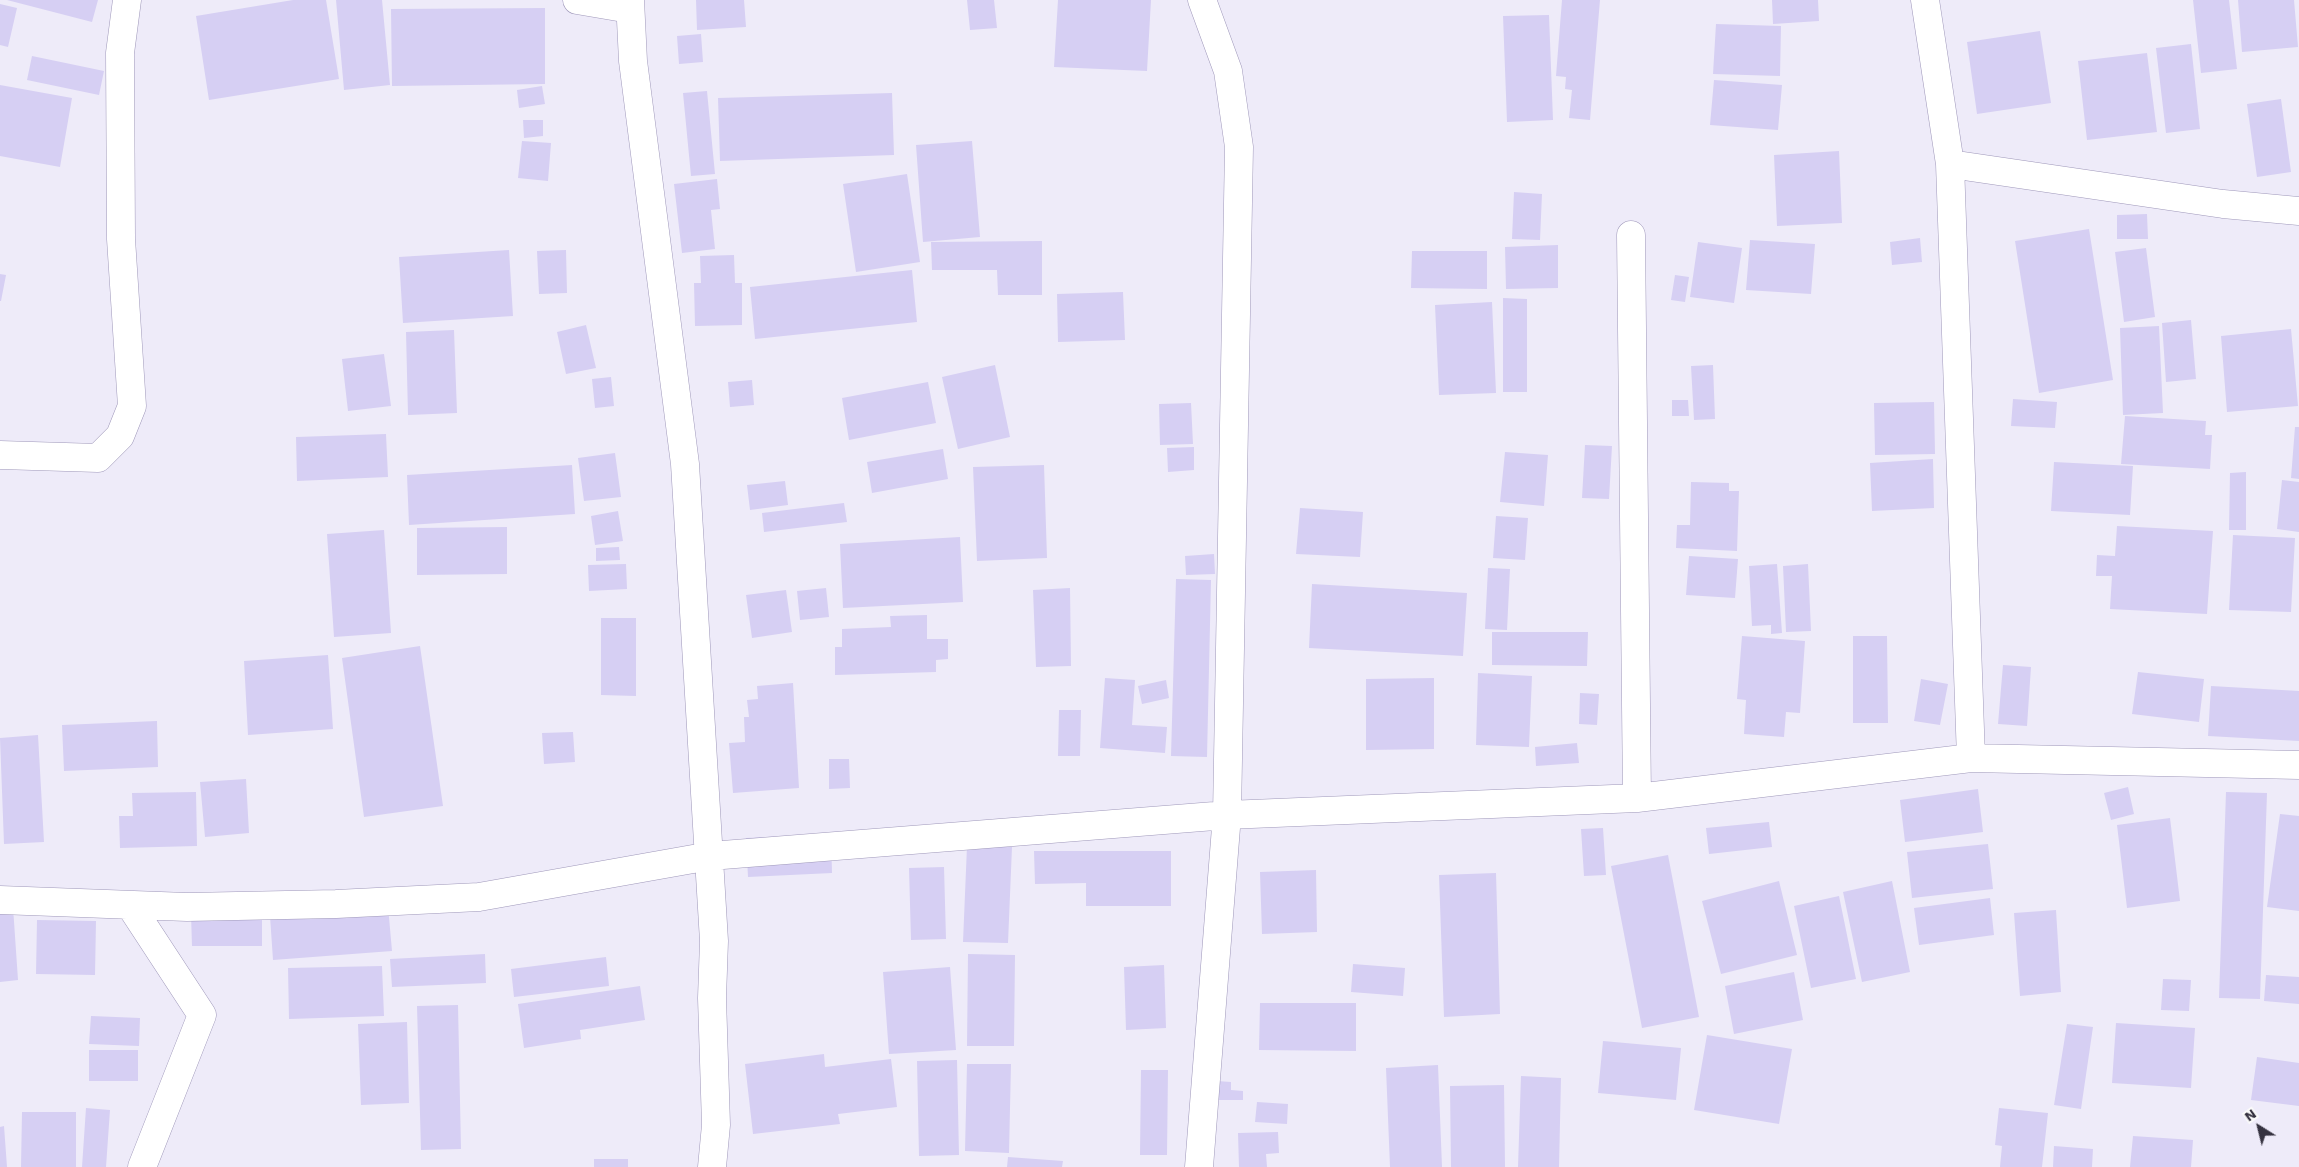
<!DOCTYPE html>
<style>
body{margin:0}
#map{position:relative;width:2299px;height:1167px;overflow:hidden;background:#eeebf9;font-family:"Work Sans",sans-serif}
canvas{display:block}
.north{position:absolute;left:2234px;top:1102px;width:50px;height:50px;-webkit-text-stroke:4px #fafafa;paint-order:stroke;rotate:324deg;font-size:14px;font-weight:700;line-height:20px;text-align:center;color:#353240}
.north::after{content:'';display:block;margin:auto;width:18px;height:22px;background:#353240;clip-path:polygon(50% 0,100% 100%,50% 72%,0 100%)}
</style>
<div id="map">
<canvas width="2299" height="1167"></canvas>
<div class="north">N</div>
</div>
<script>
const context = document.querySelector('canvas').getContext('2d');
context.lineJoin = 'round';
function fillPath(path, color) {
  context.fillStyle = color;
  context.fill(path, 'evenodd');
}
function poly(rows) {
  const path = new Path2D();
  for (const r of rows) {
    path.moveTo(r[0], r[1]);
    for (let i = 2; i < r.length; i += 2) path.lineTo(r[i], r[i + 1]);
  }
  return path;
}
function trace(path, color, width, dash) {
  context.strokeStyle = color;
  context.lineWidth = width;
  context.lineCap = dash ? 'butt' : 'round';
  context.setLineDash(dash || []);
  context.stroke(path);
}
const building = poly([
 [7,0,98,0,92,22],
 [293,0,326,0,339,79,209,100,196,16],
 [336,0,382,0,390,85,344,90],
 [696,0,744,0,746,27,697,30],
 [967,0,994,0,997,28,970,30],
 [1058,0,1151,0,1147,71,1054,67],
 [1562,0,1600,0,1590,120,1569,118,1572,90,1565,89,1566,77,1556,76],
 [1772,0,1818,0,1819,21,1773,24],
 [2193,0,2229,0,2237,69,2201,73],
 [2238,0,2294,0,2298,47,2242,52],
 [0,4,17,8,8,47,0,45],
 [545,8,545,84,392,86,391,9],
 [1549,15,1553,120,1507,122,1503,16],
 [1716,24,1781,26,1780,76,1713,74],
 [2040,31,2051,103,1977,114,1967,42],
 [701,34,703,62,679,64,677,36],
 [2191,44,2200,129,2166,133,2156,48],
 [2147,53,2157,132,2087,140,2078,61],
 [32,56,104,71,99,95,27,80],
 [1714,80,1782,85,1778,130,1710,125],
 [0,85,72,98,60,167,0,156],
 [542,86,545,104,519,108,517,90],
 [707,91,715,174,691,176,683,93],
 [892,93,894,155,720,161,718,98],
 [2281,99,2291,172,2257,177,2247,104],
 [523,120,543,120,543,136,524,138],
 [522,141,551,143,548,181,518,178],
 [972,141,980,237,923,242,916,145],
 [1839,151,1842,223,1777,226,1774,155],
 [907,174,920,262,856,272,843,184],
 [717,179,720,209,711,210,715,249,682,253,674,184],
 [1514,192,1542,194,1540,240,1512,239],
 [2147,214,2148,239,2117,239,2117,215],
 [2089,229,2113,380,2039,393,2015,241],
 [1920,238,1922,262,1892,265,1890,242],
 [1750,240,1815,244,1811,294,1746,290],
 [1042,241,1042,295,998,295,997,270,932,270,931,242],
 [1698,242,1742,248,1734,303,1690,297],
 [1558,245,1558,288,1506,289,1505,247],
 [2146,248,2155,317,2124,322,2115,252],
 [509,250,513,316,403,323,399,257],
 [566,250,567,293,539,294,537,251],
 [1412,251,1487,251,1487,289,1411,288],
 [734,255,735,283,742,283,742,325,695,326,694,283,701,283,700,256],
 [912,270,917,322,755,339,750,287],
 [0,274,6,275,1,301,0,301],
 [1675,275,1689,277,1685,302,1671,300],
 [1123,292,1125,340,1058,342,1057,294],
 [1503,298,1527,299,1527,392,1503,392],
 [1492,302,1496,393,1439,395,1435,305],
 [2191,320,2196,379,2166,382,2162,323],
 [586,325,596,368,566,374,557,332],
 [2159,326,2163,413,2123,415,2120,328],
 [2291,329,2298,406,2227,412,2221,336],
 [454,330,457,413,408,415,406,332],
 [384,354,391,406,348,411,342,359],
 [995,365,1010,437,958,449,942,377],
 [1713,365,1715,419,1694,420,1691,366],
 [611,377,614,406,595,408,592,379],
 [752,380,754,405,730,407,728,382],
 [928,382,936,423,849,440,842,398],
 [2013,399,2057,402,2055,428,2011,426],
 [1672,400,1688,400,1689,416,1672,416],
 [1934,402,1935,454,1875,455,1874,403],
 [1191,403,1193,444,1160,445,1159,404],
 [2125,416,2206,421,2205,435,2212,435,2210,469,2121,464],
 [2295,427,2299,427,2299,479,2291,478],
 [386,434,388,477,297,481,296,437],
 [1585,445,1612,446,1609,499,1582,498],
 [1194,447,1194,470,1168,472,1167,448],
 [943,449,948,479,872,493,867,462],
 [1505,452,1548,455,1544,506,1500,502],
 [615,453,621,497,584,501,578,458],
 [1933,459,1934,508,1872,511,1870,463],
 [2054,462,2133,466,2130,515,2051,511],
 [572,465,575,514,409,525,407,475],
 [1044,465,1047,558,977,561,973,467],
 [2246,472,2246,530,2229,530,2230,473],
 [2282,480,2299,482,2299,532,2277,529],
 [785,481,788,505,750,510,747,485],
 [1691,482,1729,483,1729,491,1739,491,1737,551,1676,548,1677,525,1690,525],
 [844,503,847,522,764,532,762,513],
 [1300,508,1363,512,1360,557,1296,554],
 [618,511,623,541,595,545,591,516],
 [1496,516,1528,518,1525,560,1493,558],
 [2117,526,2213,531,2207,614,2110,609,2112,576,2096,576,2097,555,2115,556],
 [507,527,507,574,417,575,417,528],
 [384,530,391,633,334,637,327,534],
 [2233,535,2295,538,2291,612,2229,610],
 [960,537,963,602,843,608,840,544],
 [619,547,620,560,596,561,596,548],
 [1214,554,1215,574,1186,575,1185,556],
 [1689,556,1738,559,1735,598,1686,595],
 [626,564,627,589,589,591,588,565],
 [1777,564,1782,633,1771,634,1771,625,1752,626,1749,566],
 [1808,564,1811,631,1786,632,1783,566],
 [1488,568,1510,569,1507,630,1485,629],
 [1176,579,1211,580,1207,757,1171,756],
 [1312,584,1467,593,1463,656,1309,648],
 [826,588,829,617,800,620,797,591],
 [1070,588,1071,666,1036,667,1033,590],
 [786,590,792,632,752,638,746,595],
 [927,615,927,639,948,639,948,659,936,660,936,672,835,675,835,647,842,647,842,629,891,627,890,616],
 [601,618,636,618,636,696,601,695],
 [1492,632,1588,632,1587,666,1492,665],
 [1742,636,1805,641,1800,713,1786,712,1784,737,1744,734,1746,700,1737,699],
 [1853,636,1887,636,1888,723,1853,723],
 [420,646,443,806,364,817,342,658],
 [328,655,333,729,248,735,244,661],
 [2003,665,2031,667,2027,726,1998,724],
 [2138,672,2204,679,2199,722,2132,714],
 [1478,673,1532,676,1529,747,1476,745],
 [1105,678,1135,680,1132,725,1167,727,1165,753,1100,748],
 [1434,678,1434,749,1366,750,1366,679],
 [1921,679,1948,684,1940,725,1914,721],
 [1166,680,1169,698,1142,704,1138,686],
 [793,683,799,788,733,793,729,743,745,742,744,717,749,717,747,700,758,699,757,686],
 [2211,686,2299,691,2299,741,2208,736],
 [1580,693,1599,694,1597,725,1579,724],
 [1059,710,1081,710,1080,756,1058,756],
 [157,721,158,767,64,771,62,725],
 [573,732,575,762,544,764,542,733],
 [38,735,44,842,4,844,0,738],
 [1577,743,1579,763,1536,766,1535,747],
 [829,759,849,759,850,788,829,789],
 [246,779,249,833,205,837,200,782],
 [2128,787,2134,814,2111,820,2104,793],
 [1978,789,1983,832,1905,842,1900,800],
 [196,792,197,846,120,848,119,816,133,816,132,793],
 [2226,792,2267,793,2260,999,2219,998],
 [2280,814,2299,816,2299,911,2267,907],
 [2170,818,2180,901,2127,908,2117,825],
 [1769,822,1772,847,1709,854,1706,828],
 [1603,828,1606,875,1584,876,1581,829],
 [831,834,832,873,748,877,746,838],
 [1988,844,1993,889,1912,898,1907,852],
 [967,846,1012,847,1008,943,963,942],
 [1034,851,1171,851,1171,906,1086,906,1086,883,1035,884],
 [1668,855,1699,1017,1642,1028,1611,866],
 [944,867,946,939,911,940,909,868],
 [1316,870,1317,932,1262,934,1260,872],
 [1496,873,1500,1014,1444,1017,1439,875],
 [1779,881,1797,955,1721,974,1702,901],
 [1892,881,1910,972,1862,982,1843,892],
 [1839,896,1856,979,1811,988,1794,906],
 [1990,898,1994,935,1919,945,1914,908],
 [388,906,392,951,273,960,270,916],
 [13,907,18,980,0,982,0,909],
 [2056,910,2061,992,2020,996,2014,913],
 [191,914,262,914,262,946,192,946],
 [37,920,96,921,95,975,36,974],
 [485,954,486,983,392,987,390,959],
 [968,954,1015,955,1014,1046,967,1046],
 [606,957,609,986,514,997,511,969],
 [1353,964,1405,968,1403,996,1351,992],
 [1164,965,1166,1028,1126,1030,1124,967],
 [382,966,384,1016,289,1019,288,968],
 [950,967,956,1050,889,1054,883,972],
 [1794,972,1803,1020,1734,1034,1725,986],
 [2266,975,2299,977,2299,1004,2264,1001],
 [2163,979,2191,980,2189,1011,2161,1010],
 [640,986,645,1020,580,1030,581,1039,524,1048,518,1004],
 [1260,1003,1356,1003,1356,1051,1259,1050],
 [458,1005,461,1149,421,1150,417,1006],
 [91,1016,140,1018,139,1046,89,1044],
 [407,1022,409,1103,361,1105,358,1024],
 [2116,1023,2195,1028,2191,1088,2112,1083],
 [2067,1024,2093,1027,2081,1109,2054,1105],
 [1707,1035,1792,1049,1779,1124,1694,1110],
 [1603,1041,1681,1048,1676,1100,1598,1093],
 [89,1050,138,1050,138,1081,89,1081],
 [824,1054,825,1067,891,1059,897,1107,838,1114,840,1124,753,1134,745,1064],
 [2257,1057,2299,1063,2299,1106,2251,1100],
 [957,1060,959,1155,919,1156,917,1061],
 [967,1064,1011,1064,1009,1153,965,1151],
 [1438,1065,1442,1167,1390,1167,1386,1068],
 [1141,1070,1168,1070,1167,1155,1140,1155],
 [1521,1076,1561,1078,1559,1167,1518,1167],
 [1217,1081,1231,1082,1231,1090,1243,1091,1243,1100,1216,1100],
 [1504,1085,1505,1167,1451,1167,1450,1086],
 [1257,1102,1288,1104,1287,1124,1255,1122],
 [86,1108,110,1110,106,1167,82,1167],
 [1999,1108,2048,1113,2042,1167,2000,1167,2002,1146,1995,1145],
 [22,1112,76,1112,76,1167,21,1167],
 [4,1126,7,1167,0,1167,0,1127],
 [1278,1132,1279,1153,1266,1154,1267,1167,1239,1167,1238,1133],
 [2133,1136,2193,1140,2191,1167,2130,1167],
 [2054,1146,2093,1149,2092,1167,2053,1167],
 [1008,1157,1063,1161,1062,1167,1007,1167],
 [594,1159,628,1159,628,1167,594,1167]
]);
const minor = poly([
 [577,0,630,9],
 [630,0,633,61,685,464,714,941,712,998,716,1125,712,1167],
 [1925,0,1950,164,1971,758],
 [1950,164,2223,204,2299,211],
 [1631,235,1637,798],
 [0,455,98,458,120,436,132,406,121,239,120,53,127,0],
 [0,900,187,907,336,904,479,897,710,856,1227,815,1637,798,1971,758,2299,765],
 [130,905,202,1015,142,1167],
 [1199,1167,1227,815,1239,147,1228,71,1202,0]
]);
fillPath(building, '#d6cff3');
trace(minor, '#9f98ba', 29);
trace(minor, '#fff', 28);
</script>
